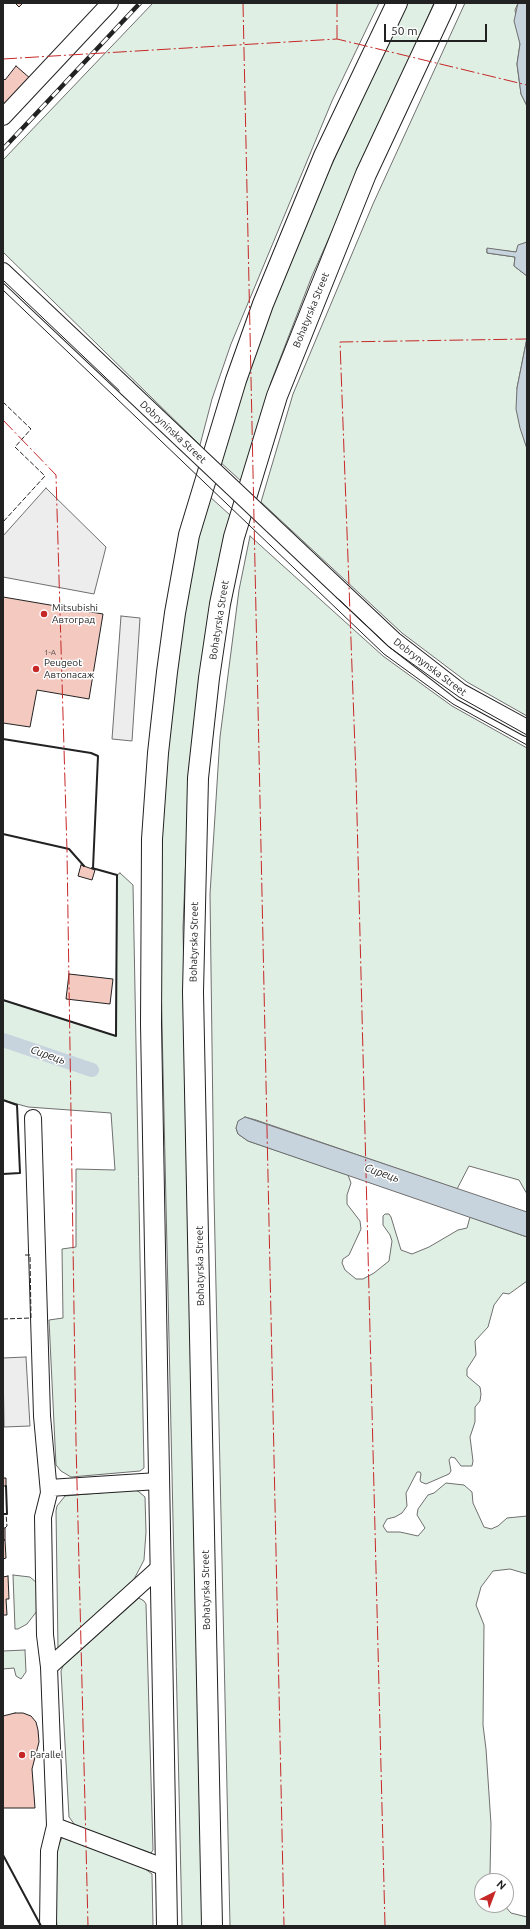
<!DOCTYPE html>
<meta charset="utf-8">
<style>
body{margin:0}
#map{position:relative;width:530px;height:1929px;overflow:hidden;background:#fff;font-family:Ubuntu,sans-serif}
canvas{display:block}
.frame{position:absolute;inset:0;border:4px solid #222;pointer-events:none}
.north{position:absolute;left:474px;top:1873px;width:40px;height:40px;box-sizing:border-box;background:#fff;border:1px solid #a7a7a7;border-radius:50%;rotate:42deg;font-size:11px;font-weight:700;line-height:16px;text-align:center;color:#222}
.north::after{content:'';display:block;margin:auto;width:14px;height:18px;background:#c62828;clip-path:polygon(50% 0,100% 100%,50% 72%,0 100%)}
.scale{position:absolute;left:384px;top:24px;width:103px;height:18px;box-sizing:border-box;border:2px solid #222;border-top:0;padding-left:5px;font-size:12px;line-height:14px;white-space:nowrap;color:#222;-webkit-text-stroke:3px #fff;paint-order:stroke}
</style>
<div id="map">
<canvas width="530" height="1929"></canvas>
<div class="frame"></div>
<div class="north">N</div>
<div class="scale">50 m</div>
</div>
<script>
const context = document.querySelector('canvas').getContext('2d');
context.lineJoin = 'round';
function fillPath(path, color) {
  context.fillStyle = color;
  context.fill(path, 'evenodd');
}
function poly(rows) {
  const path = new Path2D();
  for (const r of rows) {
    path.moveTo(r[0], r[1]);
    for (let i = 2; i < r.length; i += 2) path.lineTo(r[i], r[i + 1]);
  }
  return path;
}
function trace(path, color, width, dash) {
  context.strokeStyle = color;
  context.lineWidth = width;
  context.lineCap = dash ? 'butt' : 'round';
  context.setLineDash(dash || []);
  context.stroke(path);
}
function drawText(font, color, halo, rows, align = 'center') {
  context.font = font + ' Ubuntu,sans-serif';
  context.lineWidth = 3;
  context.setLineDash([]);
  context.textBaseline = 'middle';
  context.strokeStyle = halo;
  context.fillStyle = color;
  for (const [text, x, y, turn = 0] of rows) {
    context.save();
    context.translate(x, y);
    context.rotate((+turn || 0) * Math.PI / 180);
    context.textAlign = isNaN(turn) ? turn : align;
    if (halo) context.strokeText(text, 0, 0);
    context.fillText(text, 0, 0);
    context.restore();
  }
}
const green = poly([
 [153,3,379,3,332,101,231,344,212,399,200,445,3,252,3,160,153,3],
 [407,3,434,3,312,276,271,382,241,481,218,460,285,265,407,3],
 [465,3,518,3,515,10,520,44,517,64,521,94,527,106,527,242,516,252,487,249,487,253,515,257,514,266,527,276,527,338,517,388,527,449,527,716,467,682,402,633,261,502,293,394,373,204,465,3],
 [209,496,230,515,189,778,183,928,202,1926,182,1926,159,888,163,783,174,672,198,539,209,496],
 [250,536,383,656,452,706,527,748,527,1194,519,1180,469,1166,457,1189,256,1120,245,1117,236,1128,238,1134,248,1141,348,1175,351,1183,347,1195,347,1204,360,1221,361,1229,349,1255,343,1259,342,1263,345,1270,356,1279,363,1279,374,1273,389,1261,392,1241,390,1235,383,1225,383,1216,385,1214,389,1214,391,1217,401,1250,412,1254,429,1247,458,1230,467,1228,470,1217,527,1237,527,1281,509,1294,503,1293,494,1305,488,1327,475,1341,476,1355,467,1369,467,1376,480,1387,481,1394,480,1401,475,1407,475,1422,470,1437,473,1461,472,1466,461,1466,455,1458,451,1457,449,1460,451,1471,449,1474,426,1484,421,1482,420,1480,421,1474,420,1472,417,1472,406,1493,407,1506,402,1513,395,1517,387,1519,383,1526,387,1532,400,1532,418,1536,425,1528,417,1515,418,1509,428,1495,434,1493,446,1483,464,1485,472,1492,473,1503,484,1527,491,1529,498,1526,507,1518,527,1516,527,1574,510,1569,493,1571,481,1587,476,1605,484,1625,483,1725,486,1749,491,1824,490,1875,492,1881,482,1881,482,1905,504,1905,511,1913,527,1917,527,1926,230,1926,214,1196,210,894,220,737,239,590,250,536],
 [120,873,133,885,144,1468,140,1471,71,1477,61,1471,56,1465,49,1320,63,1318,62,1249,76,1247,76,1169,115,1170,111,1113,28,1107,3,1100,3,1000,116,1036,117,875,120,873],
 [133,1490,138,1491,145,1497,146,1532,144,1560,130,1587,58,1649,56,1511,57,1506,65,1496,133,1490],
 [13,1575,30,1577,38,1584,37,1611,27,1624,18,1629,15,1629,13,1575],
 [139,1598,144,1601,146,1604,153,1850,151,1853,75,1825,69,1817,61,1671,63,1666,139,1598],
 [25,1650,26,1672,21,1679,16,1676,14,1668,3,1669,3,1651,25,1650],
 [63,1836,140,1865,152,1874,153,1926,57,1926,54,1891,57,1848,63,1836]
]);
const parking = poly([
 [46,488,106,547,94,594,3,577,3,536,46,488],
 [121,616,140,618,132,741,112,739,121,616],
 [26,1357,30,1426,4,1427,3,1358,26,1357]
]);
const water = poly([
 [518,3,527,3,527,106,521,94,517,64,520,44,514,21,518,3],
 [527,242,527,276,514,266,515,257,487,253,487,248,516,252,518,245,527,242],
 [527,338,527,449,520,428,516,409,517,388,527,338],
 [245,1117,527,1212,527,1237,248,1141,238,1134,236,1128,238,1121,245,1117]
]);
const canal = poly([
 [3,1040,92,1070]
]);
const building = poly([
 [15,3,23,3,19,7,15,3],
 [16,66,31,79,3,107,3,78,5,80,16,66],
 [3,597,103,614,89,699,37,690,30,727,3,723,3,597],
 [81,865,95,870,92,880,78,876,81,865],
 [69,974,113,979,110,1004,66,999,69,974],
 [3,1478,6,1478,6,1486,3,1486,3,1478],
 [3,1528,5,1528,5,1540,3,1540,3,1528],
 [3,1540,5,1540,6,1558,3,1559,3,1540],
 [8,1576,9,1599,6,1599,7,1615,3,1615,3,1577,8,1576],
 [15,1713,23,1713,31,1716,36,1722,38,1730,39,1742,32,1769,35,1808,3,1808,3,1716,15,1713]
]);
const minor = poly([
 [3,117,110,3],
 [3,271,127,388],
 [343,592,394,640,461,692,527,728],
 [33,1118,42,1416,49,1493,43,1517,45,1635,49,1667,55,1826,49,1851,48,1926],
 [49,1488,158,1481],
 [49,1667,159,1568],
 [55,1826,166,1868]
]);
const major = poly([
 [167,1926,151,1024,152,839,158,753,167,672,175,613,189,535,236,380,263,304,324,156,397,3],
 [212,1926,193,992,198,778,209,678,220,604,234,537,277,396,366,174,446,3]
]);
const tram = poly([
 [3,280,389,647,459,697,527,735],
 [3,290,384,654,453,704,527,745]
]);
const rail = poly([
 [3,149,140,3]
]);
const minorBridge = poly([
 [127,388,343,592]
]);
const fence = poly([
 [3,402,31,429,15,447,45,476,3,522],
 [3,1319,31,1318,30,1255,24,1255],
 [5,1528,7,1526,6,1514]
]);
const wall = poly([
 [3,739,91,753,98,756,93,868],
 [3,834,69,849,84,866],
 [3,1000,116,1036,117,875,92,868],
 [3,1100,17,1105,20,1173,3,1174],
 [3,1514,7,1514,6,1486],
 [3,1855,41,1926]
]);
const power = poly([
 [243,3,284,1926],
 [337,39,337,3],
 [3,59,337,39,527,85],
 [3,420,56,475,67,851,76,1442,88,1926],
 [385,1926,356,776,340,342,527,339]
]);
const markers = [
 [44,614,4,"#c62828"],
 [36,669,4,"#c62828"],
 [22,1755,4,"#c62828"]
];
const numberNames = [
 ["1-А",50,652]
];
const streetNames = [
 ["Bohatyrska Street",311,310,-68],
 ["Dobryninska Street",173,432,43],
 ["Bohatyrska Street",219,620,-81],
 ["Dobrynynska Street",430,667,37],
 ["Bohatyrska Street",194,942,-89],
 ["Bohatyrska Street",200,1266,-91],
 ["Bohatyrska Street",206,1590,-91]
];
const poiNames = [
 ["Mitsubishi",52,608],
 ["Автоград",52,620],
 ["Peugeot",44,663],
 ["Автопасаж",44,675],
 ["Parallel",30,1755]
];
const waterNames = [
 ["Сирець",48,1055,19],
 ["Сирець",382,1173,19]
];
fillPath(green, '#e0efe3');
trace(green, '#6f6f6f', 1);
fillPath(parking, '#ededed');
trace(parking, '#6f6f6f', 1);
fillPath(water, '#c7d3dd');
trace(water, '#6f6f6f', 1);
trace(canal, '#c7d3dd', 14);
fillPath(building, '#f3c9c0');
trace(building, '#222', 1);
trace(minor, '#222', 18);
trace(major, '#222', 22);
trace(minor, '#fff', 16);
trace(major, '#fff', 20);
trace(tram, '#222', 1);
trace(rail, '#222', 4.5);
trace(rail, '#fff', 3, [9]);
trace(minorBridge, '#222', 18, []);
trace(minorBridge, '#fff', 16);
trace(fence, '#222', 1, [5, 2]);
trace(wall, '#222', 2);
trace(power, '#c62828', 1, [14, 3, 2, 3]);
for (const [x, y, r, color] of markers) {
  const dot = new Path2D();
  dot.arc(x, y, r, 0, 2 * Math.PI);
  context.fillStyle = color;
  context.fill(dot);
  trace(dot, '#fff', 1.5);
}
drawText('8px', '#564c4a', null, numberNames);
drawText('10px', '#222', '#fff', streetNames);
drawText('10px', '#222', '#fff', poiNames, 'left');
drawText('italic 11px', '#222', '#fff', waterNames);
</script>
